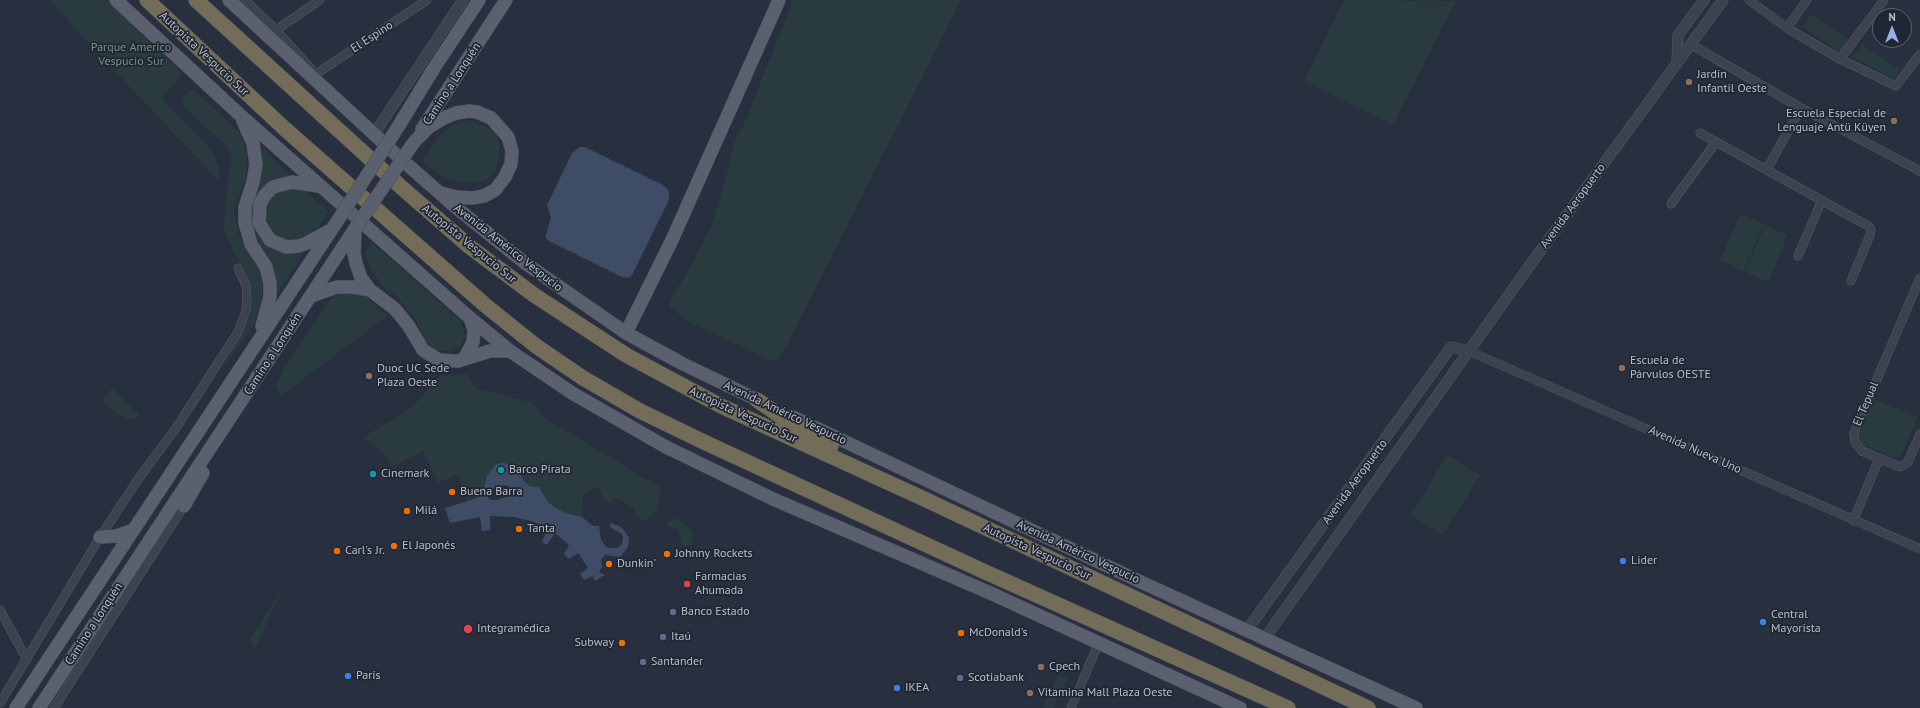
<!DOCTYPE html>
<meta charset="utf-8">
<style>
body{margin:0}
#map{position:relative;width:1920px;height:708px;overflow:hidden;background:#282f3e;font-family:"PT Sans",sans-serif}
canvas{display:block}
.north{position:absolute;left:1872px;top:8px;width:40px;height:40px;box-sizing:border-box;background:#202733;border:1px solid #5d636f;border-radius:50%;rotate:0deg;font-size:11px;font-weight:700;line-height:16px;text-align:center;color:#b8bdc9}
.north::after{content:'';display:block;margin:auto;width:14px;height:18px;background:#97b1ef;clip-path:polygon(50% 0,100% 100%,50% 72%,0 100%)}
</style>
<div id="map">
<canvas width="1920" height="708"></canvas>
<div class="north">N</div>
</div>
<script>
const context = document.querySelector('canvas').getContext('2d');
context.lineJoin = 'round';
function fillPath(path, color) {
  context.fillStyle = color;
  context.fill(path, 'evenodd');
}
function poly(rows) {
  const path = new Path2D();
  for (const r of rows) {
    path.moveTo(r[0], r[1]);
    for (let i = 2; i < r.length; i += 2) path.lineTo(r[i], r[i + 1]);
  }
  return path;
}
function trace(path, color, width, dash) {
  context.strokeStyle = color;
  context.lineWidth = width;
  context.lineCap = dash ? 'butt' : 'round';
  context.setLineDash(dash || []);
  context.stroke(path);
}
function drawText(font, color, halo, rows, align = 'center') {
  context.font = font + ' "PT Sans",sans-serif';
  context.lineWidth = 3.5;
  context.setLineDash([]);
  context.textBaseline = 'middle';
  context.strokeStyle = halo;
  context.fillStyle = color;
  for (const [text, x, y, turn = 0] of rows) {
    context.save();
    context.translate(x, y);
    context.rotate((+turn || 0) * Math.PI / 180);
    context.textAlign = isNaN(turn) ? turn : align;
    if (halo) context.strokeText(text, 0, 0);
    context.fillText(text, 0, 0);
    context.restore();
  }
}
const green = poly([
 [50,0,108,0,182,74,162,99,213,151,219,167,219,181,93,48],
 [793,0,961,0,786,347,778,360,772,361,687,321,669,306,672,296,686,275,711,226,724,185,734,142,746,120],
 [1344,0,1456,1,1393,125,1304,81],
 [1811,14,1850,40,1842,53,1803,27],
 [1862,44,1900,70,1894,79,1853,57],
 [193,89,242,135,247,155,246,177,234,211,239,236,256,264,262,281,262,298,255,323,219,374,251,315,252,292,247,273,234,252,224,231,225,206,231,159,228,148,182,105,184,96],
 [473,120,495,132,500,144,499,159,495,172,485,181,463,183,442,177,421,161,440,135,456,124],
 [263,149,289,174,288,177,262,191,265,243,273,250,286,253,305,251,275,297,253,238,249,206,260,150],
 [284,189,302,189,329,211,320,225,301,240,292,242,282,240,274,235,264,223,265,205,273,194],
 [1740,214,1764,224,1744,271,1720,261],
 [1765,225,1788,235,1768,282,1745,272],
 [371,242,461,321,465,337,461,346,450,351,435,350,425,340,415,319,397,297,383,286,371,270,365,256],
 [353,293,364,294,387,316,281,396,276,385,283,371,331,298,341,294],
 [467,374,475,388,533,403,545,418,661,488,657,510,645,521,637,517,633,508,620,499,614,499,609,503,603,498,598,487,583,494,582,517,566,513,548,502,539,487,532,487,524,482,518,468,512,464,495,465,487,476,483,492,477,498,466,501,458,474,438,483,423,451,393,466,376,445,362,438,414,406,435,379,444,376],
 [113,388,139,415,133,420,125,418,111,410,102,398],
 [1874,399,1918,417,1901,456,1895,458,1862,444,1858,435],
 [1447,455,1480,475,1443,535,1411,515],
 [678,517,693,533,691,545,682,545,677,529,669,527,667,523],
 [282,589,256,648,250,642,252,635],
 [1058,674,1067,678,1053,708,1043,708]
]);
const water = poly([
 [580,147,585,147,663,185,669,191,669,200,632,275,629,278,622,277,549,241,545,237,551,218,547,205,572,153],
 [502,463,512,464,518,468,524,482,532,487,539,487,548,502,558,509,566,513,582,517,593,526,599,526,601,540,607,548,618,548,622,544,623,538,622,534,611,528,610,523,619,526,624,530,629,538,628,547,620,557,606,555,601,559,602,567,599,572,605,575,595,581,592,576,584,580,580,574,588,568,578,553,569,559,564,554,569,545,555,533,547,545,542,542,548,528,531,521,514,517,490,516,490,530,482,531,480,517,450,523,445,508,477,498,483,492,487,476,495,465],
 [505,485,508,486,509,490,506,497,498,500,490,500,487,495,489,490]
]);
const minor = poly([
 [245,0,276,30,316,74,427,0],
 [1749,0,1787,28,1840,59,1896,86,1920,54],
 [1787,28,1807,0],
 [276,30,320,0],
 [1690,44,1801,108,1920,171],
 [1840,59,1884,0],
 [1700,133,1868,226,1871,229,1870,235,1851,281],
 [1767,169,1801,108],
 [1671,204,1716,142],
 [1798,256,1822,200],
 [1920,278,1854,433,1855,442,1862,451,1900,467,1908,462,1920,434],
 [1469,351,1920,549],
 [1853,521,1879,459],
 [0,610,27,660],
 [0,703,100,537,139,478,176,428,238,332,246,311,247,297,246,285,238,268],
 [54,708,184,506],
 [1071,708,1099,642]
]);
const tertiary = poly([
 [1677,60,1678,35,1704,0],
 [374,134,463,0],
 [1247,630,1451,347,1469,351],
 [1265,638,1525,272,1723,0]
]);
const primary = poly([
 [116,0,239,114,470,318,510,351,572,393,666,447,773,499,988,592,1240,708],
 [229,0,401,159,459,210,525,263,626,333,683,364,766,404],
 [243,121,253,143,256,165,253,182,245,207,245,223,251,244,266,267,270,283,270,297,262,326],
 [398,127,434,68,479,0],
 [422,129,506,0],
 [415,141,429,127,444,118,456,113,469,111,477,112,491,118,508,137,512,151,511,164,505,177,495,190,484,196,472,198,456,197,441,193],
 [318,186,292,182,273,187,265,195,260,204,259,223,270,240,286,247,299,246,307,243,329,231],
 [355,230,354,254,356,263,361,278,370,290],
 [311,296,337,287,353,287,370,290,395,309,408,325,423,350,439,360,458,361,490,351,510,351],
 [626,333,672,240,779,0],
 [464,359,473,342,474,330,470,318],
 [791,416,1141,582,1416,708],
 [184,506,203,473],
 [100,537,116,536,131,531],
 [16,708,340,217],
 [39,708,356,227]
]);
const motorway = poly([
 [147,0,285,129,485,305,536,346,583,378,640,411,706,443,983,571,1288,708],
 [196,0,401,187,470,247,534,295,626,355,721,406,920,497,1368,708],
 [757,400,789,422,831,446]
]);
const primaryBridge = poly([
 [340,217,398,127],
 [356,227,414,142]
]);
const markers = [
 [1689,82,4,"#8d6e63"],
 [1894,121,4,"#8d6e63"],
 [1622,368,4,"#8d6e63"],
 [369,376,4,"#8d6e63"],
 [501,470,4,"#0f9aa8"],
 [373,474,4,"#0f9aa8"],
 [452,492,4,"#e8710a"],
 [407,511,4,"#e8710a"],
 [519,529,4,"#e8710a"],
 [394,546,4,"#e8710a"],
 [337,551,4,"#e8710a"],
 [667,554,4,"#e8710a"],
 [1623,561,4,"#3f7fe0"],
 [609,564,4,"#e8710a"],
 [687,584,4,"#e0444e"],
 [673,612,4,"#5c6f8a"],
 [1763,622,4,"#3f7fe0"],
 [468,629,5,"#e0444e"],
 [961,633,4,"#e8710a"],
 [663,637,4,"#5c6f8a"],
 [622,643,4,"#e8710a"],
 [643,662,4,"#5c6f8a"],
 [1041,667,4,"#8d6e63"],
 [348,676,4,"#3f7fe0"],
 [960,678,4,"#5c6f8a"],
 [897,688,4,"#3f7fe0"],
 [1030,693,4,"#8d6e63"]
];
const streetNames = [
 ["El Espino",372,37,-33],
 ["Autopista Vespucio Sur",204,54,43],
 ["Camino a Lonquén",452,84,-57],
 ["Avenida Aeropuerto",1573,206,-54],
 ["Autopista Vespucio Sur",469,244,39],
 ["Avenida Américo Vespucio",508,248,38],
 ["Camino a Lonquén",273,354,-57],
 ["El Tepual",1866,404,-67],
 ["Avenida Américo Vespucio",785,413,25],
 ["Autopista Vespucio Sur",743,415,25],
 ["Avenida Nueva Uno",1695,450,24],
 ["Avenida Aeropuerto",1355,482,-54],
 ["Autopista Vespucio Sur",1037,552,25],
 ["Avenida Américo Vespucio",1078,552,25],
 ["Camino a Lonquén",94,624,-57]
];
const parkNames = [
 ["Parque Americo",131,48],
 ["Vespucio Sur",131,62]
];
const poiNames = [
 ["Jardin",1697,75],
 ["Infantil Oeste",1697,89],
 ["Escuela Especial de",1886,114,"right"],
 ["Lenguaje Antü Küyen",1886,128,"right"],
 ["Escuela de",1630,361],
 ["Párvulos OESTE",1630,375],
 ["Duoc UC Sede",377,369],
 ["Plaza Oeste",377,383],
 ["Barco Pirata",509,470],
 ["Cinemark",381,474],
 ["Buena Barra",460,492],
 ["Milá",415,511],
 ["Tanta",527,529],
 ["El Japonés",402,546],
 ["Carl's Jr.",345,551],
 ["Johnny Rockets",675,554],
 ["Lider",1631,561],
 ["Dunkin'",617,564],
 ["Farmacias",695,577],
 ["Ahumada",695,591],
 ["Banco Estado",681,612],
 ["Central",1771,615],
 ["Mayorista",1771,629],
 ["Integramédica",477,629],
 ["McDonald's",969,633],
 ["Itaú",671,637],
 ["Subway",614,643,"right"],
 ["Santander",651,662],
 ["Cpech",1049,667],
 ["París",356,676],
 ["Scotiabank",968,678],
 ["IKEA",905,688],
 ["Vitamina Mall Plaza Oeste",1038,693]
];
fillPath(green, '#2a3b3f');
fillPath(water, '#3f4c65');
trace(minor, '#565d69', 9);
trace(tertiary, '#565d69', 11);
trace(primary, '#454b57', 14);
trace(motorway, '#434a56', 16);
trace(minor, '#3c424e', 8);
trace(tertiary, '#3c424e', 10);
trace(primary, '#5a606e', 13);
trace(motorway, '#736c59', 15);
trace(primaryBridge, '#454b57', 14, []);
trace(primaryBridge, '#5a606e', 13);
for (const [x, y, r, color] of markers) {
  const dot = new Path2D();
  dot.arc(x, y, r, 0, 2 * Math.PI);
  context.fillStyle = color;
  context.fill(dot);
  trace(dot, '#202733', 1.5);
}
drawText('12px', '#b8bdc9', '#202733', streetNames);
drawText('12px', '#71977e', '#202733', parkNames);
drawText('12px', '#b8bdc9', '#202733', poiNames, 'left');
</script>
